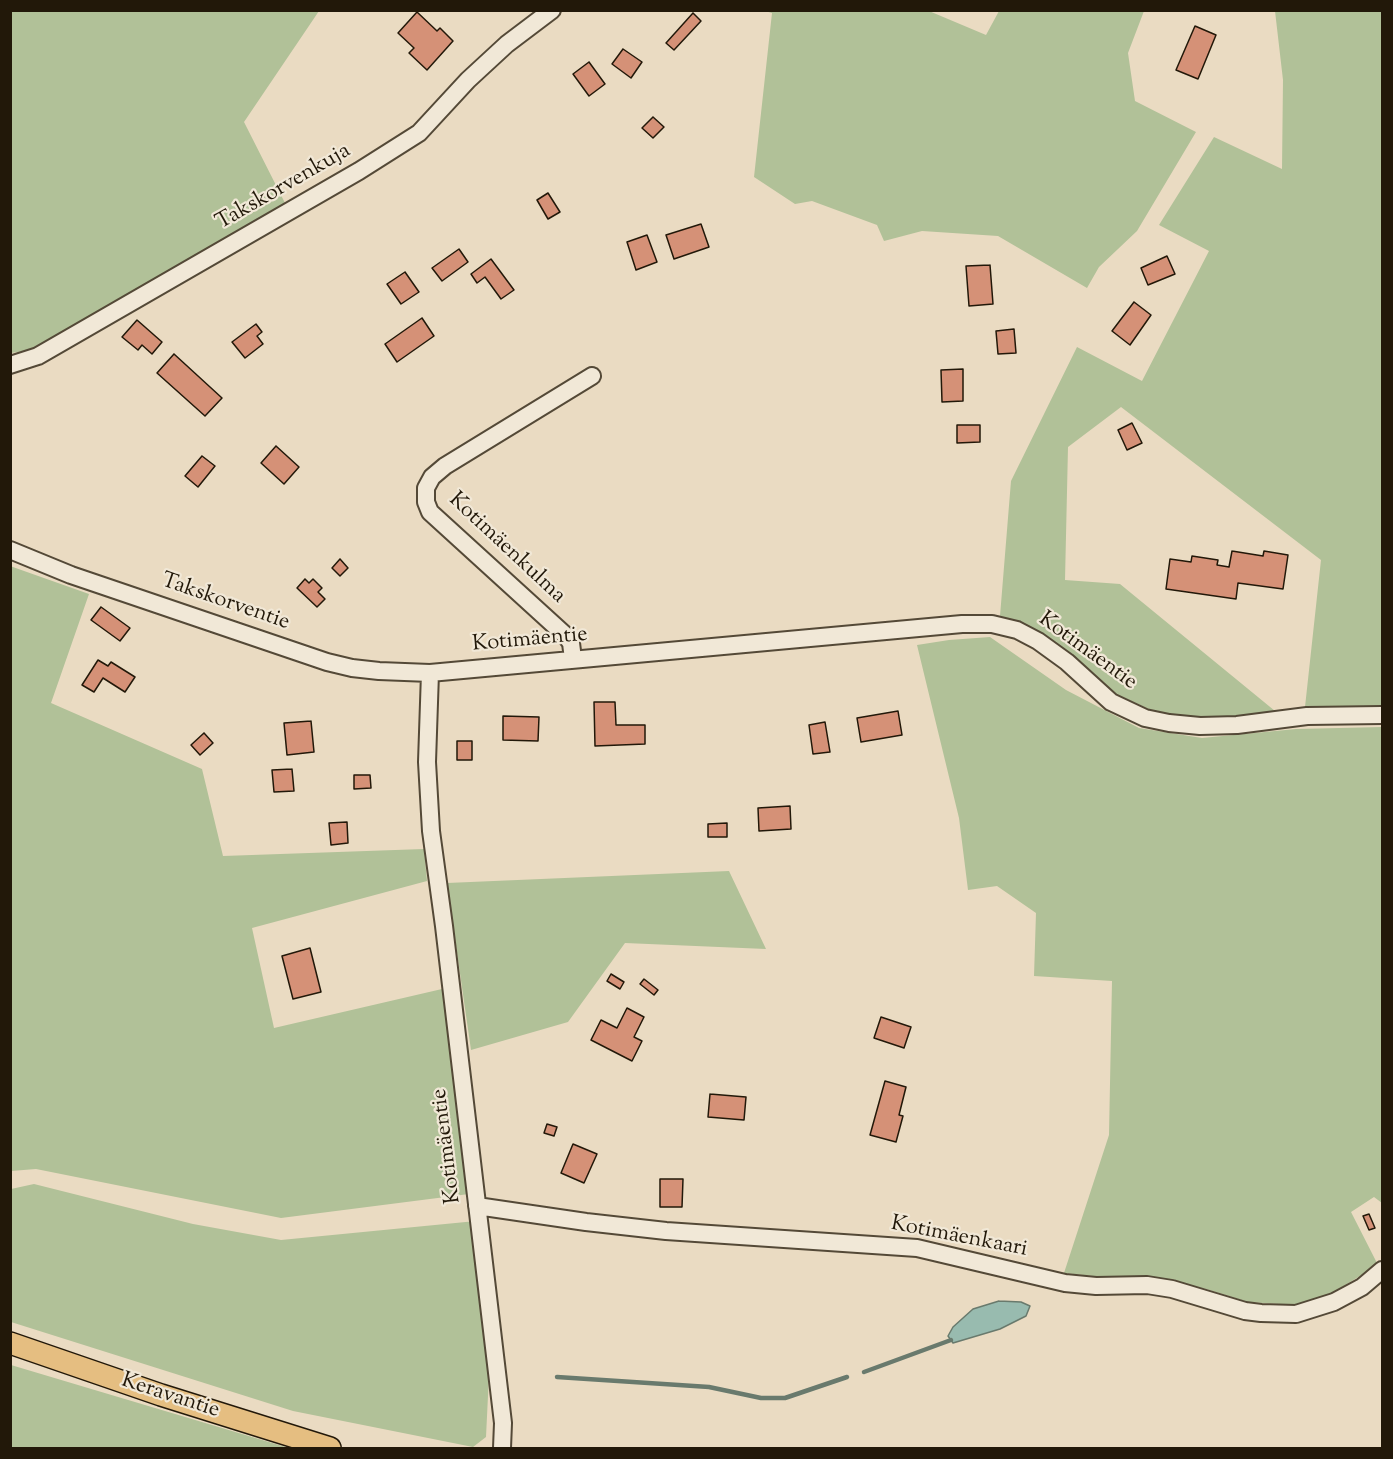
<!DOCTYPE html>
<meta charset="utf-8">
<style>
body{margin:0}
#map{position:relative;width:1393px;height:1459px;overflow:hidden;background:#eadbc2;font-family:"Sorts Mill Goudy",serif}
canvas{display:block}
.frame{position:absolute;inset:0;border:12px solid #221809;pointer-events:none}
</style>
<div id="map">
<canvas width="1393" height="1459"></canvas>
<div class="frame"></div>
</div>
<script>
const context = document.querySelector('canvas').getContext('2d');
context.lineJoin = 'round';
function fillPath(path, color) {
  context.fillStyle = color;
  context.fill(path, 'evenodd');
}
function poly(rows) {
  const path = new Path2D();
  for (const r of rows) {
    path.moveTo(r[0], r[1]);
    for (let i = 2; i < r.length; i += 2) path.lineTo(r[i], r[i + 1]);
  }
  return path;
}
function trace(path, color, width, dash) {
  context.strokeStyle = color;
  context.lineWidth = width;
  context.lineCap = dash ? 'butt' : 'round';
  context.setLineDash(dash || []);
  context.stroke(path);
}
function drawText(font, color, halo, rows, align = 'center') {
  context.font = font + ' "Sorts Mill Goudy",serif';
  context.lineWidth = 4.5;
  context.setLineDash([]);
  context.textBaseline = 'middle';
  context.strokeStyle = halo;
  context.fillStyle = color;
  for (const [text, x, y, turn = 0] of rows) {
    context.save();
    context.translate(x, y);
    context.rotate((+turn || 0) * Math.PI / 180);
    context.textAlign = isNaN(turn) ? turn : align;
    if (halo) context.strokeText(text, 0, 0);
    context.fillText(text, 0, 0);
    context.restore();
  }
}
const green = poly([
 [11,11,319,11,244,122,285,203,37,349,11,353],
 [765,11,929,11,986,35,999,11,1144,11,1128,53,1135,101,1196,132,1137,231,1099,267,1087,288,998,236,922,231,884,241,877,225,812,201,795,204,754,177,772,13],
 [1275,11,1382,11,1382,707,1305,707,1321,560,1121,407,1068,447,1065,580,1120,584,1275,711,1237,719,1164,716,1116,694,1087,669,1037,631,1000,616,1011,481,1077,347,1142,381,1209,251,1159,225,1214,137,1282,169,1283,80],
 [10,566,89,594,51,703,202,769,223,856,424,849,427,881,252,928,274,1028,442,989,469,1194,281,1218,36,1169,11,1171],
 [990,637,1066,690,1139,728,1202,738,1296,729,1382,727,1382,1203,1374,1197,1351,1212,1378,1265,1332,1293,1295,1305,1248,1302,1206,1289,1155,1279,1102,1277,1064,1273,1109,1135,1112,981,1034,976,1036,913,997,886,968,890,959,818,917,645,949,640],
 [729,871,766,949,625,943,568,1022,471,1050,447,883],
 [34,1184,193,1224,281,1240,476,1221,490,1354,486,1437,473,1447,293,1411,11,1322,11,1189],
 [10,1365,11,1365,289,1448,11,1448]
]);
const water = poly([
 [999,1301,1021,1302,1030,1306,1026,1316,1000,1329,953,1343,948,1336,953,1327,973,1309,999,1301]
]);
const stream = poly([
 [864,1372,951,1340],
 [557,1377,709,1387,761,1398,785,1398,847,1377]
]);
const building = poly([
 [417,12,437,31,440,28,453,41,427,70,409,53,414,48,398,33,417,12],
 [693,13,701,21,674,50,666,43,693,13],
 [1195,26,1216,35,1198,79,1176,70,1195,26],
 [623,49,642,62,631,78,612,64,623,49],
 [589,62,605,84,589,96,573,74,589,62],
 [653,117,664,127,653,138,642,128,653,117],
 [548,193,560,212,548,219,537,200,548,193],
 [701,224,709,247,674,259,666,235,701,224],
 [647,235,657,262,636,270,627,242,647,235],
 [459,249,468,262,442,281,432,268,459,249],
 [1167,256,1175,274,1148,285,1141,268,1167,256],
 [491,259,514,290,501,299,485,277,477,283,471,274,491,259],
 [990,265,993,304,969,306,966,266,990,265],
 [405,272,419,292,401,304,387,284,405,272],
 [1134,302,1151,315,1130,345,1112,331,1134,302],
 [422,318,434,336,397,362,385,344,422,318],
 [137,320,162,342,152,354,142,345,138,350,122,337,137,320],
 [256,324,262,332,257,336,263,344,245,358,232,342,256,324],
 [1014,329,1016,353,998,354,996,331,1014,329],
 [174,354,222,398,205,416,157,373,174,354],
 [963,369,963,401,942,402,941,370,963,369],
 [1132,423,1142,443,1127,450,1118,430,1132,423],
 [957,425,980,425,980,442,957,443,957,425],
 [276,446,299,467,284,484,261,463,276,446],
 [202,456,215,466,198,487,185,476,202,456],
 [1232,551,1263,556,1264,551,1288,555,1283,589,1238,583,1236,599,1166,589,1170,559,1191,562,1192,556,1218,560,1217,565,1229,567,1232,551],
 [340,559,348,568,340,576,332,568,340,559],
 [305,579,309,583,313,579,322,588,318,592,325,599,317,607,297,588,305,579],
 [101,607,130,628,120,641,91,620,101,607],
 [98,660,108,666,111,662,135,677,125,692,103,678,94,692,82,685,98,660],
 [594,702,615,702,616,725,645,725,645,744,595,746,594,702],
 [898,711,902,735,861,742,857,718,898,711],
 [503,716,539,717,538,741,503,740,503,716],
 [311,721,314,752,287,755,284,723,311,721],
 [825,722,830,752,813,754,809,725,825,722],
 [204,733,213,743,200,755,191,745,204,733],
 [457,741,472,741,472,760,457,760,457,741],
 [292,769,294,791,274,792,272,770,292,769],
 [354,775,370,775,371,788,354,789,354,775],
 [790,806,791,829,759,831,758,808,790,806],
 [347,822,348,843,331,845,329,823,347,822],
 [727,823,727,837,708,837,708,824,727,823],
 [310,948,321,992,293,999,282,956,310,948],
 [611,974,624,982,620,989,607,981,611,974],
 [644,979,658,990,654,995,640,984,644,979],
 [627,1008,644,1017,634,1037,642,1041,632,1061,591,1040,601,1020,617,1028,627,1008],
 [881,1017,911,1027,904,1048,874,1038,881,1017],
 [885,1081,906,1087,899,1115,903,1116,896,1142,870,1135,885,1081],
 [710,1094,746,1097,744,1120,708,1117,710,1094],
 [547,1124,557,1127,554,1136,544,1133,547,1124],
 [573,1144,597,1154,584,1183,561,1173,573,1144],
 [660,1179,683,1179,682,1207,660,1207,660,1179],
 [1369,1214,1375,1228,1369,1230,1363,1216,1369,1214]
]);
const minor = poly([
 [10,365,38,356,359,171,419,133,468,80,507,44,552,10],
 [10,550,71,575,327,662,352,668,379,671,430,673],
 [573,659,571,643,565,635,430,512,426,502,426,488,432,477,445,466,592,376],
 [477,1206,586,1222,666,1231,917,1248,1065,1283,1096,1286,1147,1285,1172,1289,1245,1311,1261,1313,1296,1314,1334,1302,1362,1287,1382,1270],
 [502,1448,503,1423,444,926,431,831,427,762,430,673,962,624,992,624,1017,630,1038,641,1067,662,1111,702,1145,718,1169,723,1200,726,1237,725,1307,716,1382,715]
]);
const major = poly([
 [10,1343,161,1395,330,1448]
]);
const streetNames = [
 ["Takskorvenkuja",284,188,-30],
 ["Kotimäenkulma",506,549,43],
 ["Takskorventie",225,603,19],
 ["Kotimäentie",530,641,-5],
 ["Kotimäentie",1087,652,36],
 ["Kotimäentie",448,1146,-97],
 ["Kotimäenkaari",959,1238,11],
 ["Keravantie",170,1397,18]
];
fillPath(green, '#b1c198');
fillPath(water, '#98bbaf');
trace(water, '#697a6d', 1.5);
trace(stream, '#697a6d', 4.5);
fillPath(building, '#d59177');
trace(building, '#221809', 1.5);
trace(minor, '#544937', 20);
trace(major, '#221809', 24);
trace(minor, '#f1e8d7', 16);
trace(major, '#e5be81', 21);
drawText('22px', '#221809', '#f1e8d7', streetNames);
</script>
